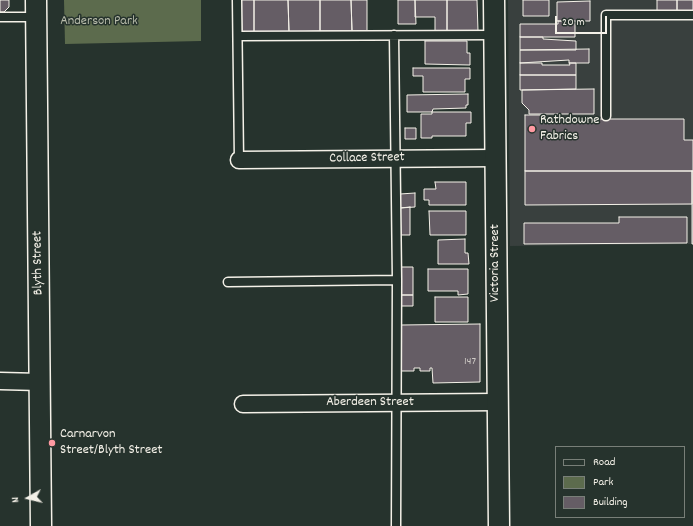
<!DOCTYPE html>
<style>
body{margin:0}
#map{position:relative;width:693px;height:526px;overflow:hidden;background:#26332d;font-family:Dekko,sans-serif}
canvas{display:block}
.legend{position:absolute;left:555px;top:446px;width:130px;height:72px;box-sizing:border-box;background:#26332d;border:1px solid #787f78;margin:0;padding:5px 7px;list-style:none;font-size:12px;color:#f4f1e8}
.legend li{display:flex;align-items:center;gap:8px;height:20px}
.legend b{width:20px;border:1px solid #787f78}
.north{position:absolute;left:8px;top:478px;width:40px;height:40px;-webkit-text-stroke:3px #26332d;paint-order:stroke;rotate:262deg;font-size:11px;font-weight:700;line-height:16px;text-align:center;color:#f4f1e8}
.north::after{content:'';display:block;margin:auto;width:14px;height:18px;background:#f4f1e8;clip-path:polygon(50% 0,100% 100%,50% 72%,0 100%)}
.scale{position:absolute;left:555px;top:16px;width:52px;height:18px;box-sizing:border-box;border:2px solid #f4f1e8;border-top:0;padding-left:5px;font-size:12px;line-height:14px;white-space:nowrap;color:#f4f1e8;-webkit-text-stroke:3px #26332d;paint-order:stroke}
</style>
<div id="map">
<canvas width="693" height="526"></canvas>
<ul class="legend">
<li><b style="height:5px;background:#26332d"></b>Road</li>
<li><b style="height:11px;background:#5c6b4d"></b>Park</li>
<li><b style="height:11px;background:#655d65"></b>Building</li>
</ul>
<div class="north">N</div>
<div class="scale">20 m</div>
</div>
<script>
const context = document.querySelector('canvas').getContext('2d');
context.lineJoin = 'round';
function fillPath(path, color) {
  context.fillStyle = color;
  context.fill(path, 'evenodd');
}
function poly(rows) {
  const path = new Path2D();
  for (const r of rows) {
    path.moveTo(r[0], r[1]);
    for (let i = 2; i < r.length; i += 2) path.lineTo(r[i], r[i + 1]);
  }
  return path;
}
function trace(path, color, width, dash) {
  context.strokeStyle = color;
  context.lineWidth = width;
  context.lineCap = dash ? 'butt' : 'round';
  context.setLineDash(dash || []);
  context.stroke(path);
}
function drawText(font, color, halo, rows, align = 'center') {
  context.font = font + ' Dekko,sans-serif';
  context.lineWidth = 3;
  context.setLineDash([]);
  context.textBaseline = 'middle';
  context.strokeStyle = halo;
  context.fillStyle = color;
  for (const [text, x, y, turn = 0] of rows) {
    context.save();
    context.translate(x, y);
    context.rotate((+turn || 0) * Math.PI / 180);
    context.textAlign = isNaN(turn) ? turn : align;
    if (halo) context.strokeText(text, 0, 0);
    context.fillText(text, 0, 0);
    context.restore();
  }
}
const built = poly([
 [508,0,693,0,693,244,510,246]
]);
const green = poly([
 [64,0,201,0,201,41,65,44]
]);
const building = poly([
 [0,0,9,0,9,7,4,12,0,12,0,0],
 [241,0,254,0,254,32,242,32,241,0],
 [254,0,288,0,289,32,254,32,254,0],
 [288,0,320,0,320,31,289,32,288,0],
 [320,0,351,0,352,31,320,31,320,0],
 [351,0,367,0,367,31,352,31,351,0],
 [398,0,415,0,416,24,398,24,398,0],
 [415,0,447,0,447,31,435,31,435,17,415,17,415,0],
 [447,0,477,0,478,31,447,31,447,0],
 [523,0,549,0,549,16,523,16,523,0],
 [657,0,677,0,677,11,657,11,657,0],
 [677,0,693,0,693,11,677,11,677,0],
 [590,1,590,21,557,21,557,2,590,1],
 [558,21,575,21,575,37,520,37,520,24,558,24,558,21],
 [520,37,543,37,543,39,576,41,576,50,520,50,520,37],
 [425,41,467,41,467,53,470,53,470,65,425,64,425,41],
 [589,49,589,63,569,63,569,60,520,63,520,50,589,49],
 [520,63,542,63,542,65,570,65,569,63,576,63,576,75,520,75,520,63],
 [413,68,470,68,470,79,465,79,465,92,423,92,423,76,413,76,413,68],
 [520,75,576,75,576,89,520,90,520,75],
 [594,89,594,114,529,114,529,110,522,103,522,90,594,89],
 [468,94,468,105,466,105,466,108,433,109,432,112,407,112,407,95,468,94],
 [432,112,471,112,471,123,466,123,466,136,432,136,432,138,421,138,421,114,432,114,432,112],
 [525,115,541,115,542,119,684,119,684,140,693,140,693,171,525,171,525,115],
 [405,128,416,128,416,139,405,139,405,128],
 [525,171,692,171,692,204,525,205,525,171],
 [692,171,693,171,693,244,692,244,692,171],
 [435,182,466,182,466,205,429,205,429,200,424,200,424,189,436,189,435,182],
 [415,193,415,207,400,208,400,194,415,193],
 [410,207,410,235,401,235,400,208,410,207],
 [429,211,466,211,466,235,430,235,429,211],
 [619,217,687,217,687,243,524,244,524,223,619,223,619,217],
 [465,239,465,253,468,253,469,264,438,264,438,240,465,239],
 [401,267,413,267,413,295,401,295,401,267],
 [428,269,468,269,468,294,458,295,458,291,428,291,428,269],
 [401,295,413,295,413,306,401,306,401,295],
 [435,297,468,297,468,322,435,322,435,297],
 [480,324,480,382,433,383,432,368,430,368,430,371,420,371,420,368,414,368,414,371,401,371,401,325,480,324]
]);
const service = poly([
 [237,0,239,160],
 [0,17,36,17],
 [394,35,397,280,396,526],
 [238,36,494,35],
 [606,116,606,15,693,15],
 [228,282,397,280]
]);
const minor = poly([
 [239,160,495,158],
 [0,381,40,382],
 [243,404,497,402]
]);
const tertiary = poly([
 [36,0,41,526],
 [494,0,499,526]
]);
const markers = [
 [532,129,4,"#ff9aa2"],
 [52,443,4,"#ff9aa2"]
];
const numberNames = [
 ["147",470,362]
];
const parkNames = [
 ["Anderson Park",99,22]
];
const poiNames = [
 ["Rathdowne",540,121],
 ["Fabrics",540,137],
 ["Carnarvon",60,435],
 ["Street/Blyth Street",60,451]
];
const streetNames = [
 ["Collace Street",367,159,-1],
 ["Blyth Street",39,263,-91],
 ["Victoria Street",496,263,-90],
 ["Aberdeen Street",370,403]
];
fillPath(built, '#39403e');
fillPath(green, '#5c6b4d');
fillPath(building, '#655d65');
trace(building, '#f4f1e8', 1);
trace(service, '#f4f1e8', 11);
trace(minor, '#f4f1e8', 19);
trace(tertiary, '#f4f1e8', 23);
trace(service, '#26332d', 8);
trace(minor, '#26332d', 16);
trace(tertiary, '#26332d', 20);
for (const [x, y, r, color] of markers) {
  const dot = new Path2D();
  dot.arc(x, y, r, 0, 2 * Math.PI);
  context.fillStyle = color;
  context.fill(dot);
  trace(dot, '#26332d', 1.5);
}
drawText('12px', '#d0ccc7', null, numberNames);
drawText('14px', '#b7bbaa', '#26332d', parkNames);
drawText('14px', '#f4f1e8', '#26332d', poiNames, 'left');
drawText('14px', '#f4f1e8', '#26332d', streetNames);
</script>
